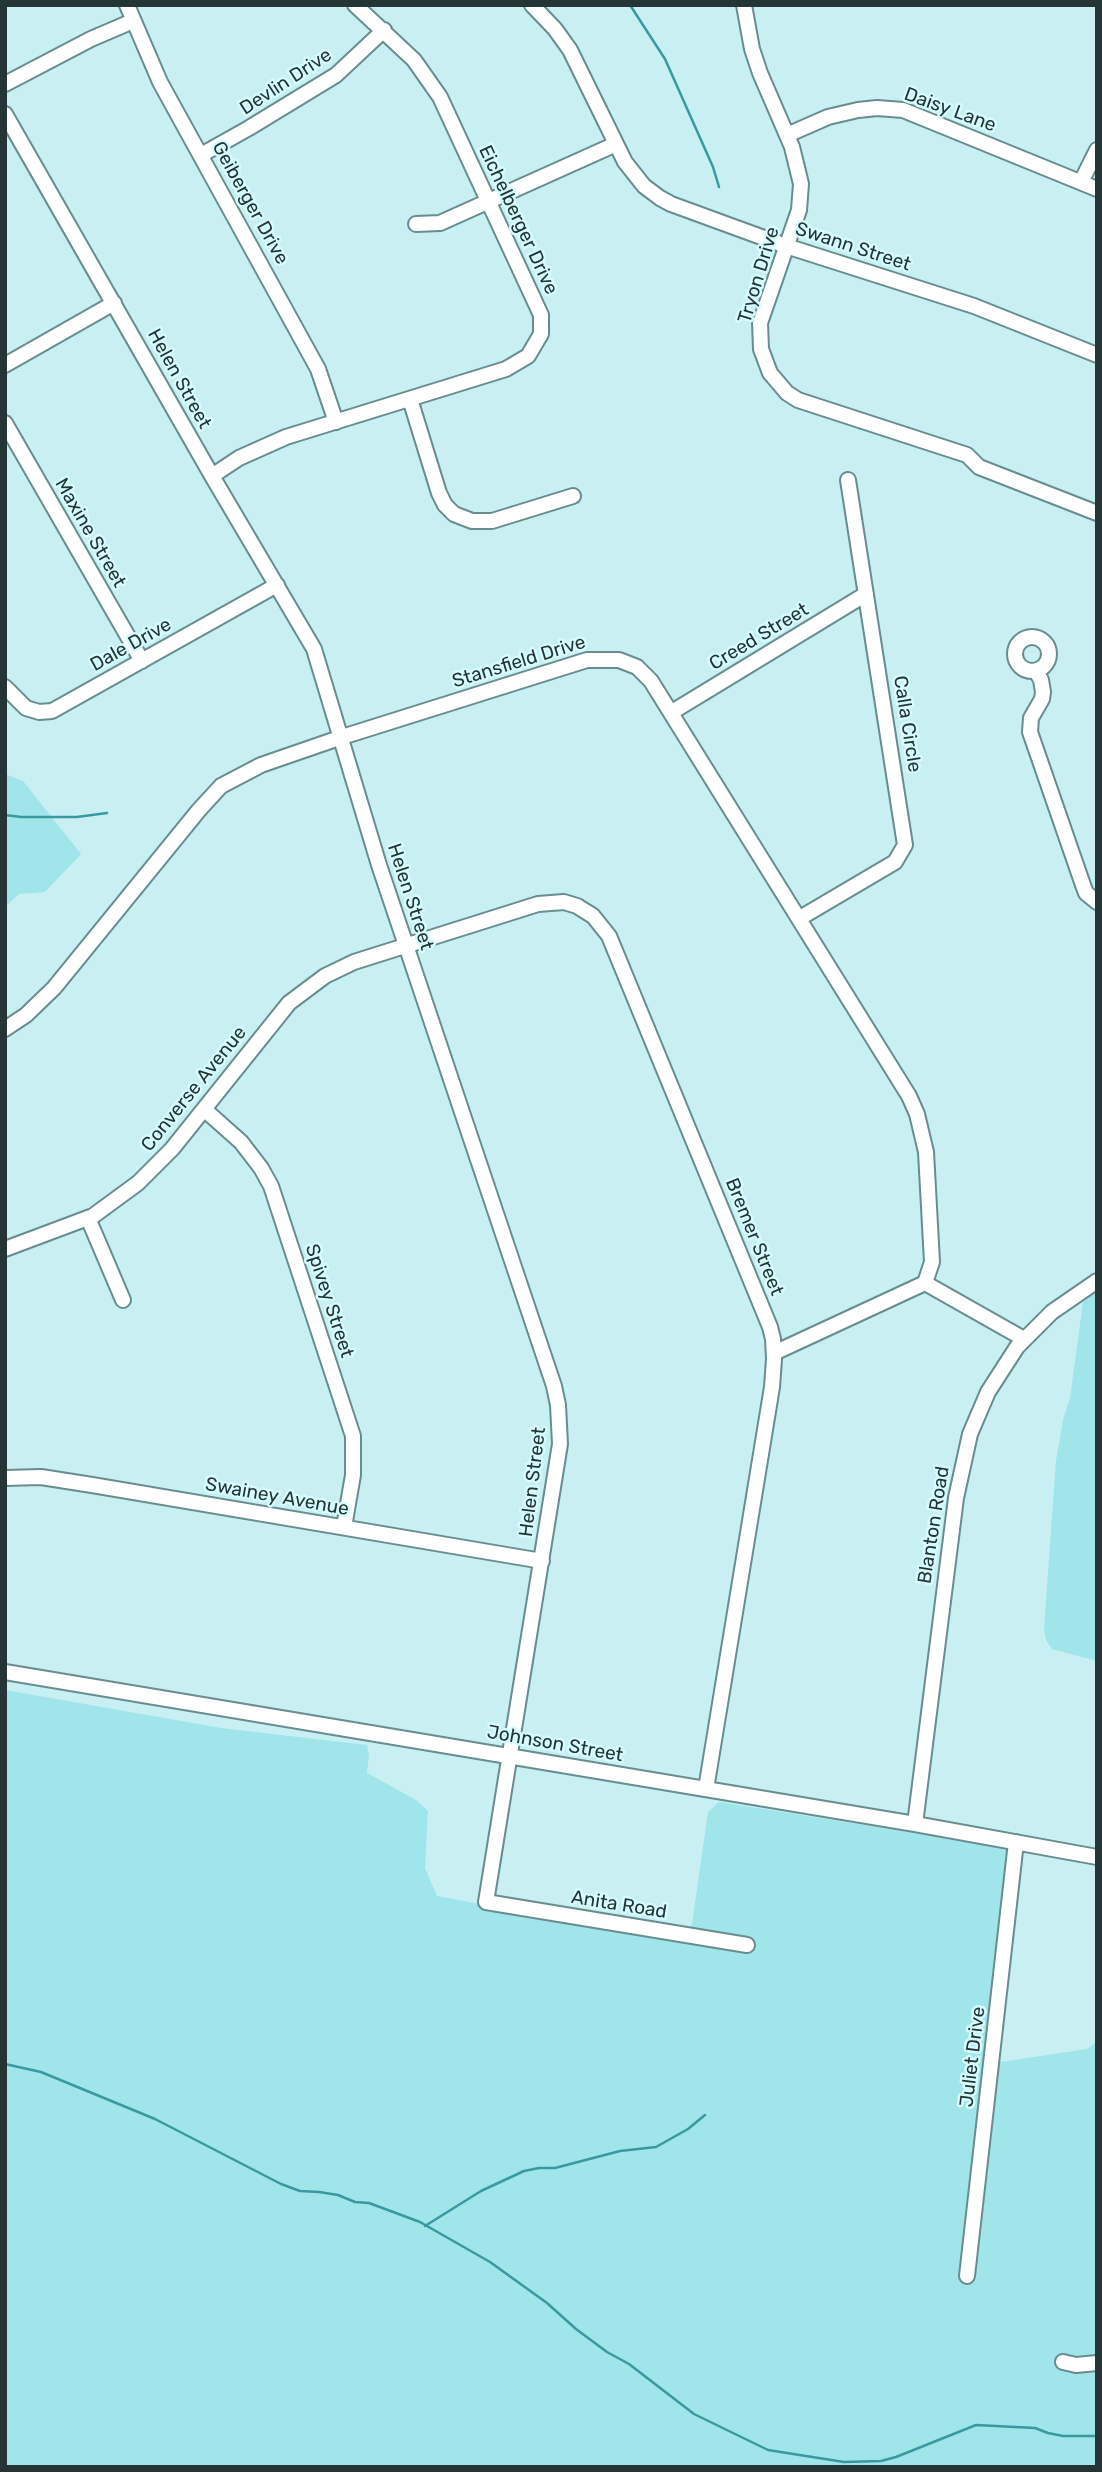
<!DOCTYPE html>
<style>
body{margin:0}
#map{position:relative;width:1102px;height:2472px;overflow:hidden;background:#c8eff2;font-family:Rubik,sans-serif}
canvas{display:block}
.frame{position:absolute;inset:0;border:7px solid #253435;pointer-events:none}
</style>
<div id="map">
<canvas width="1102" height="2472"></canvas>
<div class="frame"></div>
</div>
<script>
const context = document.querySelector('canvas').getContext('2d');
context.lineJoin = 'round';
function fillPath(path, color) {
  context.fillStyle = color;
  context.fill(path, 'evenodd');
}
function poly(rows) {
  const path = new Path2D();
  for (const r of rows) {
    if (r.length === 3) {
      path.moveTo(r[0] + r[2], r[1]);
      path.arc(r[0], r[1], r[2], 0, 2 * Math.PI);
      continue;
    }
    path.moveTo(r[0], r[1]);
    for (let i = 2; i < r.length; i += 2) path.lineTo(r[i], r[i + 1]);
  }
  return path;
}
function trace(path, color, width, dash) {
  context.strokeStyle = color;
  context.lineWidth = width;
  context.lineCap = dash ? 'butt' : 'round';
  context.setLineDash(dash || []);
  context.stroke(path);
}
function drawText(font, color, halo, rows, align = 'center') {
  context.font = font + ' Rubik,sans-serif';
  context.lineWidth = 5;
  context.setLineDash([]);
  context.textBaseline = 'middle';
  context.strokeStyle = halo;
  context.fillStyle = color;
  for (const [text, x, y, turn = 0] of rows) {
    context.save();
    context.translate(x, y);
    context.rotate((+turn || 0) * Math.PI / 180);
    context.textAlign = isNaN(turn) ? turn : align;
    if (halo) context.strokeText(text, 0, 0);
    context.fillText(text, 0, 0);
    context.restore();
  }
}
const green = poly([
 [5,774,23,781,81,854,45,892,19,894,5,907],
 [1097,1292,1097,1661,1052,1649,1046,1640,1044,1629,1056,1461,1063,1420,1070,1398,1083,1302],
 [5,1690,221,1728,367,1745,369,1755,367,1773,416,1800,428,1811,425,1868,437,1896,679,1941,692,1924,708,1812,719,1802,1008,1848,985,2041,1001,2062,1087,2049,1097,2042,1097,2467,5,2467]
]);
const stream = poly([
 [630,5,665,59,713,167,719,187],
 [5,815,21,817,77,817,107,813],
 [5,2064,41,2072,155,2119,281,2184,300,2191,319,2192,338,2195,355,2202,369,2203,420,2222,490,2262,547,2303,576,2329,607,2352,629,2364,694,2414,768,2450,844,2462,881,2461,896,2457,976,2425,1035,2428,1048,2433,1063,2436,1097,2436],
 [425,2226,481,2191,524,2171,539,2168,555,2168,620,2151,656,2147,688,2129,705,2115]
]);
const minor = poly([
 [127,5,160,82,318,369,336,422],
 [532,5,555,29,570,50,625,162,644,186,660,198,671,204,786,246,974,306,1097,355],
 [744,5,752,49,760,73,792,147,801,184,799,210,760,323,761,349,770,373,787,393,798,400,967,455,979,467,1097,513],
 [5,84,91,39,133,21],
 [5,114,212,476,314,649,379,865,554,1386,558,1405,560,1444,486,1902,747,1945],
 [787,135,828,117,858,110,877,108,903,110,1097,189],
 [201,155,249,128,336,75,384,30],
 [1081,182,1097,150],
 [416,224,440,223,616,144],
 [5,365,114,303],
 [410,399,439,493,445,505,454,514,472,521,492,521,573,496],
 [5,423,142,661],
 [212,476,239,458,286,437,506,369,528,356,541,334,541,315,440,97,414,60,355,5],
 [1032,654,17],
 [1036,671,1041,680,1043,692,1042,699,1031,718,1030,732,1083,885,1086,893,1097,902],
 [5,687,26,708,39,712,52,711,277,585],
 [672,712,866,594],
 [800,918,895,862,905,845,848,480],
 [5,1029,26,1015,54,988,199,810,221,786,261,765,342,737,587,660,619,660,637,667,651,681,909,1096,917,1114,926,1152,932,1262,925,1283],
 [205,1110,241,1142,261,1168,271,1186,353,1436,353,1475,344,1527],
 [88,1218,123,1300],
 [5,1249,93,1216,138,1183,172,1149,289,1003,325,976,354,962,538,904,564,902,577,906,593,916,609,936,770,1327,773,1339,774,1359,772,1387,706,1789],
 [774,1353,925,1283,1024,1339],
 [5,1478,41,1477,92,1485,542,1561],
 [5,1672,915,1824,1097,1857],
 [915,1824,956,1498,970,1434,988,1392,1017,1347,1052,1312,1097,1281],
 [967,2276,1016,1842],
 [1063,2362,1076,2365,1097,2363]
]);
const streetNames = [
 ["Devlin Drive",286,82,-33],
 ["Daisy Lane",950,110,20],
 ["Geiberger Drive",250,203,61],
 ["Eichelberger Drive",518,220,65],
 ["Swann Street",853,247,18],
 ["Tryon Drive",759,275,-73],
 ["Helen Street",179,379,61],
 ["Maxine Street",90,533,60],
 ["Creed Street",759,637,-31],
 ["Dale Drive",131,645,-29],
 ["Stansfield Drive",519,662,-17],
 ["Calla Circle",907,724,81],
 ["Helen Street",410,897,72],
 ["Converse Avenue",194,1089,-51],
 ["Bremer Street",754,1237,68],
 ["Spivey Street",329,1301,72],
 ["Helen Street",533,1482,-83],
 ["Swainey Avenue",277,1497,10],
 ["Blanton Road",934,1525,-81],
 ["Johnson Street",555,1744,10],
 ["Anita Road",619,1905,9],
 ["Juliet Drive",973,2057,-83]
];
fillPath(green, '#a0e5e9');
trace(stream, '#389aa0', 2.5);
trace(minor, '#688d8f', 18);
trace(minor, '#fff', 14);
drawText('19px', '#253435', '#d5fdff', streetNames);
</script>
